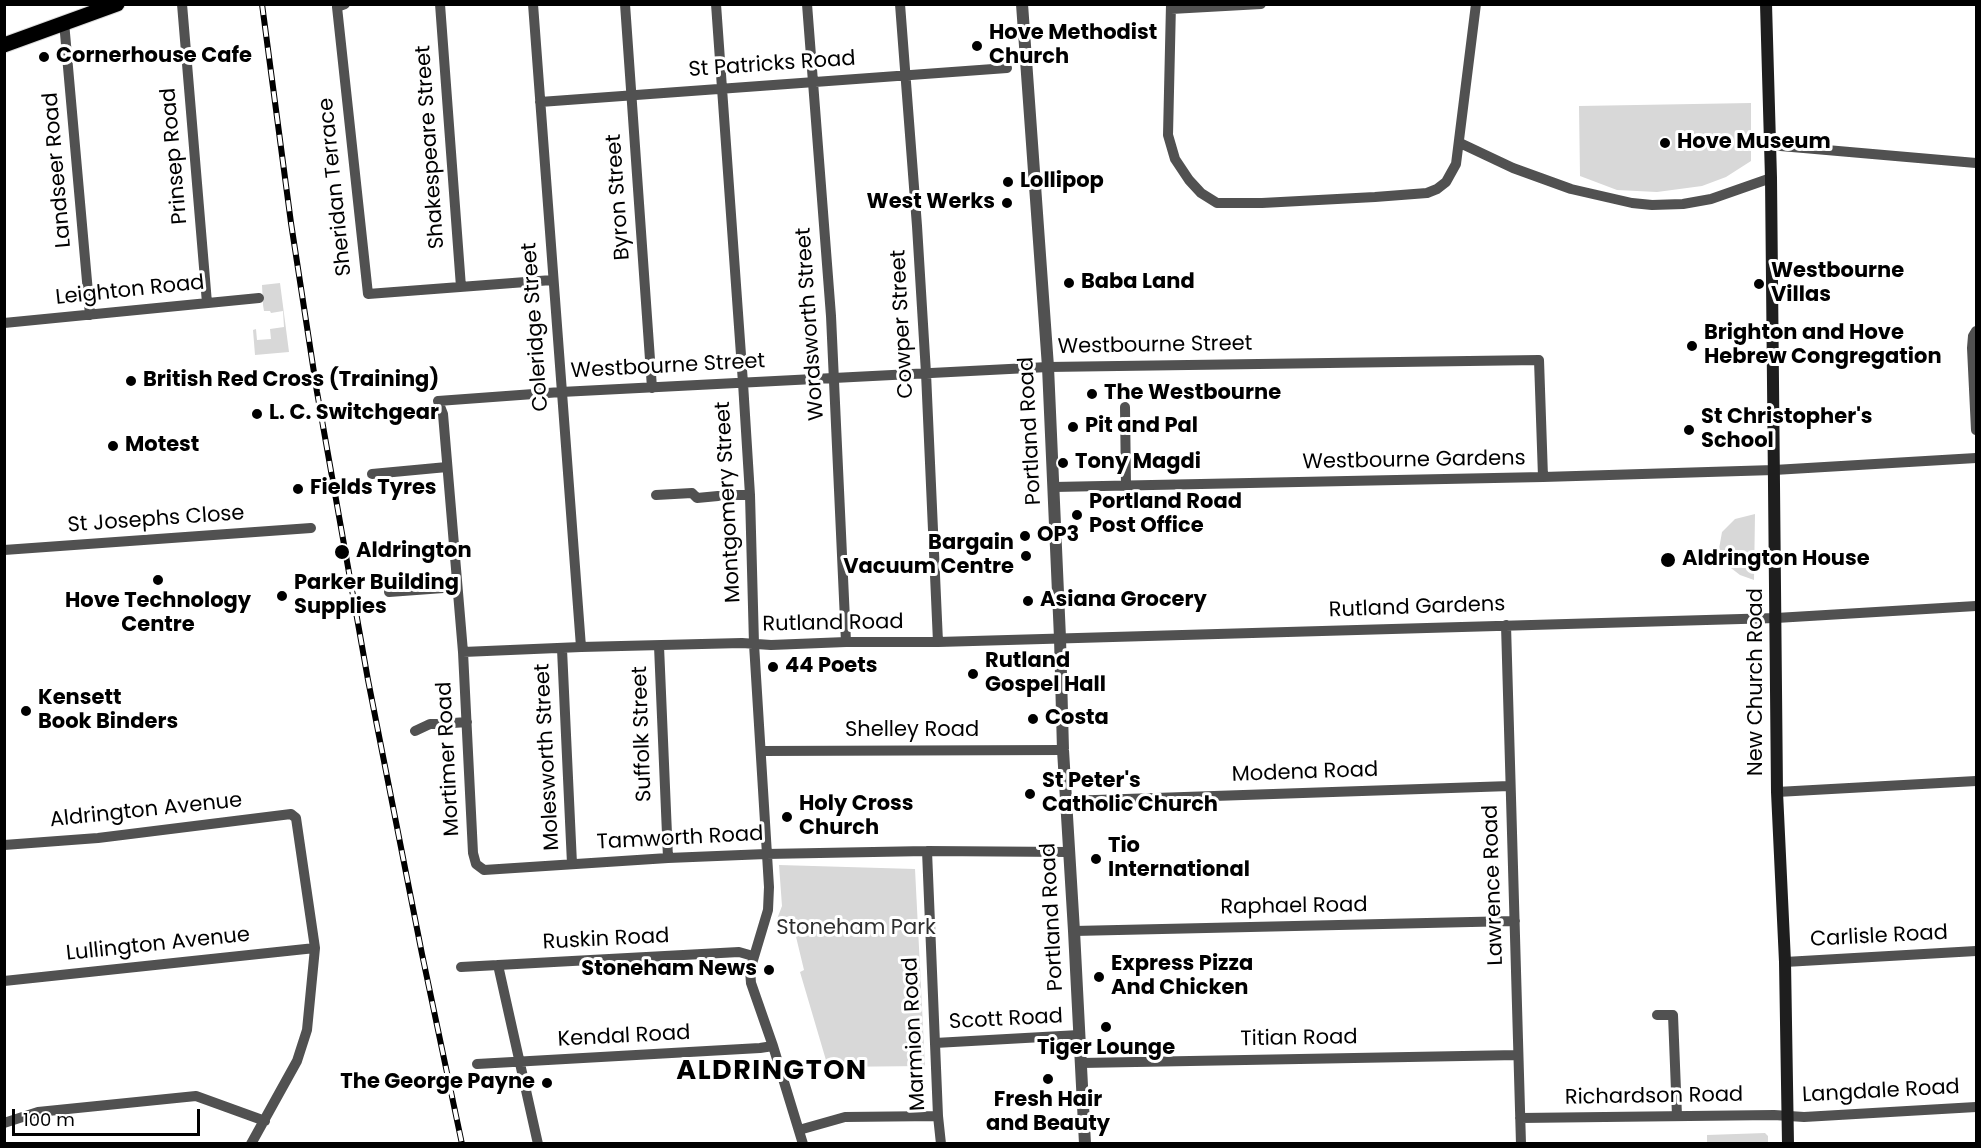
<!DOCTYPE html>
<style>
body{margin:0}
#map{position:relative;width:1981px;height:1148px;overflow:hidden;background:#fff;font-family:Poppins,sans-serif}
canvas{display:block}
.frame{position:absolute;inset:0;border:6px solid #000;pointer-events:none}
.scale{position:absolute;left:12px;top:1109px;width:188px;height:27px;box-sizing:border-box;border:3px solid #000;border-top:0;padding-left:8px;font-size:18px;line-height:21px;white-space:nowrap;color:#000;-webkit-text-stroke:4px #fff;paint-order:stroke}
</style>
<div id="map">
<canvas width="1981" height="1148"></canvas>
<div class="frame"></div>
<div class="scale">100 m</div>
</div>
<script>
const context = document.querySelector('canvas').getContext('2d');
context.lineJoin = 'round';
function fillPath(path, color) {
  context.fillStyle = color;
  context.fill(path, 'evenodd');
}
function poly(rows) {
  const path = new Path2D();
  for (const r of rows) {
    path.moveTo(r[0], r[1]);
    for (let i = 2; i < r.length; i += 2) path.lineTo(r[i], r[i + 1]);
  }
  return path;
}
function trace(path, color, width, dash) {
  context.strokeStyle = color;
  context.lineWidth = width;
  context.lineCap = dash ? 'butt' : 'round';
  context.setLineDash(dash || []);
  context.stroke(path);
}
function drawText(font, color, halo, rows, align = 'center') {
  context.font = font + ' Poppins,sans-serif';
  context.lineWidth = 6;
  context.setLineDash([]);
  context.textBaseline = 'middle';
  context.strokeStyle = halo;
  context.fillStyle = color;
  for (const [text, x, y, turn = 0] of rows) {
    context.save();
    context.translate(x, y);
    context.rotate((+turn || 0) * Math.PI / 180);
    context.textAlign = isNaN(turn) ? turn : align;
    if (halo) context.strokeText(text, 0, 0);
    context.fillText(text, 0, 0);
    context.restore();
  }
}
const green = poly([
 [1751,103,1751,161,1726,177,1702,186,1657,192,1617,190,1580,176,1579,106],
 [280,283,289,352,255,355,253,330,256,329,257,340,271,339,270,329,284,327,283,311,271,313,270,311,264,311,263,305,262,285],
 [1755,514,1754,580,1740,575,1727,565,1719,549,1722,532,1735,519],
 [779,865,915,869,925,1066,828,1067,800,972,804,970,791,916,777,919,782,906],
 [1765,1133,1768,1136,1768,1143,1707,1143,1707,1135]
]);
const minor = poly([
 [182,4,207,303],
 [345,4,337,7,368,294,552,280],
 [440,4,461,287],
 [533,4,581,647],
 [625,4,652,388],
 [716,4,743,383,750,495,754,644,769,887,768,910,750,970,751,983,773,1046,803,1144],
 [807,4,831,316,846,642],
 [900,4,917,226,926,373,938,642],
 [1171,4,1168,135,1175,159,1189,180,1201,193,1217,203,1262,203,1375,197,1427,193,1437,189,1446,182,1456,164,1476,4],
 [1171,9,1261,4],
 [64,22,90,315],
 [540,102,1007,68],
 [1460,143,1513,168,1571,189,1632,203,1652,205,1683,204,1711,199,1771,178],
 [1769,145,1976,163],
 [4,323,259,298],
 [1976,331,1973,336,1972,348,1976,430],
 [1125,407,1126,486],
 [372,474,447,467],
 [1054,487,1543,477,1774,470,1976,458],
 [656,495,692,493,697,498,718,496],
 [733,495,750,495],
 [4,550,311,528],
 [389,592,457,587],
 [1506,625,1521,1144],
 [659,646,668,858],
 [562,649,572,864],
 [463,652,581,647,742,643,771,645,846,642,938,642,1776,618,1976,606],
 [453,723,467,722],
 [415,731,430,724,437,724],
 [761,751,1063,750],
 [1777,792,1976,781],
 [1066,801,1510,786],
 [4,845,98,838,291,814,296,818,315,948,307,1030,297,1061,251,1144],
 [927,851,938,1116,941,1144],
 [1068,852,927,851,766,854,668,858,484,870,476,864,473,853,463,652,443,414,438,401,561,392,1048,367,1539,360,1543,477],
 [1074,931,1515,921],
 [1785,962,1976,951],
 [498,965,538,1144],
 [461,967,739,952,753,956],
 [4,981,315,948],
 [1657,1015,1673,1015,1677,1116],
 [935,1043,1079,1035],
 [1081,1063,1518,1055],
 [477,1064,760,1048,773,1046],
 [1520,1118,1774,1115,1804,1117,1976,1107],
 [4,1123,38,1112,196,1096,265,1121],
 [799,1130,845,1117,938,1116]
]);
const tertiary = poly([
 [1022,4,1048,367,1060,638,1063,750,1074,931,1085,1144]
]);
const secondary = poly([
 [1766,4,1771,178,1777,792,1785,962,1788,1144]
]);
const primary = poly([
 [4,45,117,4]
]);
const rail = poly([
 [262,4,291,223,317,392,368,680,422,954,462,1144]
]);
const markers = [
 [977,46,6,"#000"],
 [44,57,6,"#000"],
 [1665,143,6,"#000"],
 [1008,182,6,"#000"],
 [1007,203,6,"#000"],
 [1069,283,6,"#000"],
 [1759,284,6,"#000"],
 [1692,346,6,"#000"],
 [131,381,6,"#000"],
 [1092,394,6,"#000"],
 [257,414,6,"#000"],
 [1073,427,6,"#000"],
 [1689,430,6,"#000"],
 [113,446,6,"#000"],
 [1063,463,6,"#000"],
 [298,489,6,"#000"],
 [1077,515,6,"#000"],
 [1025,536,6,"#000"],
 [342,552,8,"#000"],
 [1026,556,6,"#000"],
 [1668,560,8,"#000"],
 [158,580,6,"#000"],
 [282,596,6,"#000"],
 [1028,601,6,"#000"],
 [773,667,6,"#000"],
 [973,674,6,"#000"],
 [26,711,6,"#000"],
 [1033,719,6,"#000"],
 [1030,794,6,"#000"],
 [787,817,6,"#000"],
 [1096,859,6,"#000"],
 [769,970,6,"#000"],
 [1099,977,6,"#000"],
 [1106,1027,6,"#000"],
 [1048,1079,6,"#000"],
 [547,1083,6,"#000"]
];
const poiNames = [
 ["Hove Methodist",989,34],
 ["Church",989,58],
 ["Cornerhouse Cafe",56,57],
 ["Hove Museum",1677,143],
 ["Lollipop",1020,182],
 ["West Werks",995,203,"right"],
 ["Westbourne",1771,272],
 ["Villas",1771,296],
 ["Baba Land",1081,283],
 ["Brighton and Hove",1704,334],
 ["Hebrew Congregation",1704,358],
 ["British Red Cross (Training)",143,381],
 ["The Westbourne",1104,394],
 ["L. C. Switchgear",269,414],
 ["St Christopher's",1701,418],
 ["School",1701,442],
 ["Pit and Pal",1085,427],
 ["Motest",125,446],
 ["Tony Magdi",1075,463],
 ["Fields Tyres",310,489],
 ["Portland Road",1089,503],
 ["Post Office",1089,527],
 ["OP3",1037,536],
 ["Bargain",1014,544,"right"],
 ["Vacuum Centre",1014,568,"right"],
 ["Aldrington",356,552],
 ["Aldrington House",1682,560],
 ["Parker Building",294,584],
 ["Supplies",294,608],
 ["Asiana Grocery",1040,601],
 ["Hove Technology",158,602,"center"],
 ["Centre",158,626,"center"],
 ["Rutland",985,662],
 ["Gospel Hall",985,686],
 ["44 Poets",785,667],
 ["Kensett",38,699],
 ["Book Binders",38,723],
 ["Costa",1045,719],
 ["St Peter's",1042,782],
 ["Catholic Church",1042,806],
 ["Holy Cross",799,805],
 ["Church",799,829],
 ["Tio",1108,847],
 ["International",1108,871],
 ["Express Pizza",1111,965],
 ["And Chicken",1111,989],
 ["Stoneham News",757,970,"right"],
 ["Tiger Lounge",1106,1049,"center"],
 ["The George Payne",535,1083,"right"],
 ["Fresh Hair",1048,1101,"center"],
 ["and Beauty",1048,1125,"center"]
];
const streetNames = [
 ["St Patricks Road",772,65,-4],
 ["Shakespeare Street",431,147,-94],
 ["Prinsep Road",175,156,-95],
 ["Landseer Road",58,170,-95],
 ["Sheridan Terrace",336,187,-96],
 ["Byron Street",619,197,-94],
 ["Leighton Road",130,291,-6],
 ["Wordsworth Street",811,324,-94],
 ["Cowper Street",903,324,-93],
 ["Coleridge Street",536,327,-94],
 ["Westbourne Street",1155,346,-1],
 ["Westbourne Street",668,367,-3],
 ["Portland Road",1031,431,-93],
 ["Westbourne Gardens",1414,461,-1],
 ["Montgomery Street",729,502,-93],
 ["St Josephs Close",156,520,-4],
 ["Rutland Gardens",1417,608,-2],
 ["Rutland Road",833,624,-1],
 ["New Church Road",1757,682,-90],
 ["Shelley Road",912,731],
 ["Suffolk Street",643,734,-92],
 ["Molesworth Street",548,757,-93],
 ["Mortimer Road",449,759,-93],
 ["Modena Road",1305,773,-2],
 ["Aldrington Avenue",146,811,-6],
 ["Tamworth Road",680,839,-3],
 ["Lawrence Road",1494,885,-92],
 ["Raphael Road",1294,907,-1],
 ["Portland Road",1053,917,-93],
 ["Carlisle Road",1879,937,-3],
 ["Ruskin Road",606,940,-3],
 ["Lullington Avenue",158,945,-6],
 ["Scott Road",1006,1020,-3],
 ["Marmion Road",915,1034,-93],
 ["Kendal Road",624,1037,-3],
 ["Titian Road",1299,1039,-1],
 ["Langdale Road",1881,1092,-3],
 ["Richardson Road",1654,1097,-1]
];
const parkNames = [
 ["Stoneham Park",856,929]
];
const districtNames = [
 ["ALDRINGTON",772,1072]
];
fillPath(green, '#d8d8d8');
trace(primary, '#dbdbdb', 17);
trace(minor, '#515151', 10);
trace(tertiary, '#515151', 12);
trace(secondary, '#1e1e1e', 12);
trace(primary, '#000', 15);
trace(rail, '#000', 6);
trace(rail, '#fff', 4, [11]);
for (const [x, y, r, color] of markers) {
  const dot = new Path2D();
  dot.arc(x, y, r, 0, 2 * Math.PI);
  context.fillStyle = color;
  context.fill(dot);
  trace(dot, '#fff', 2);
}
drawText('bold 21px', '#000', '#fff', poiNames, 'left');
drawText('21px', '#000', '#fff', streetNames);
drawText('21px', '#2f2f2f', '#fff', parkNames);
context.letterSpacing = '1.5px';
drawText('bold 27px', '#000', '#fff', districtNames);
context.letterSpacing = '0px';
</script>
